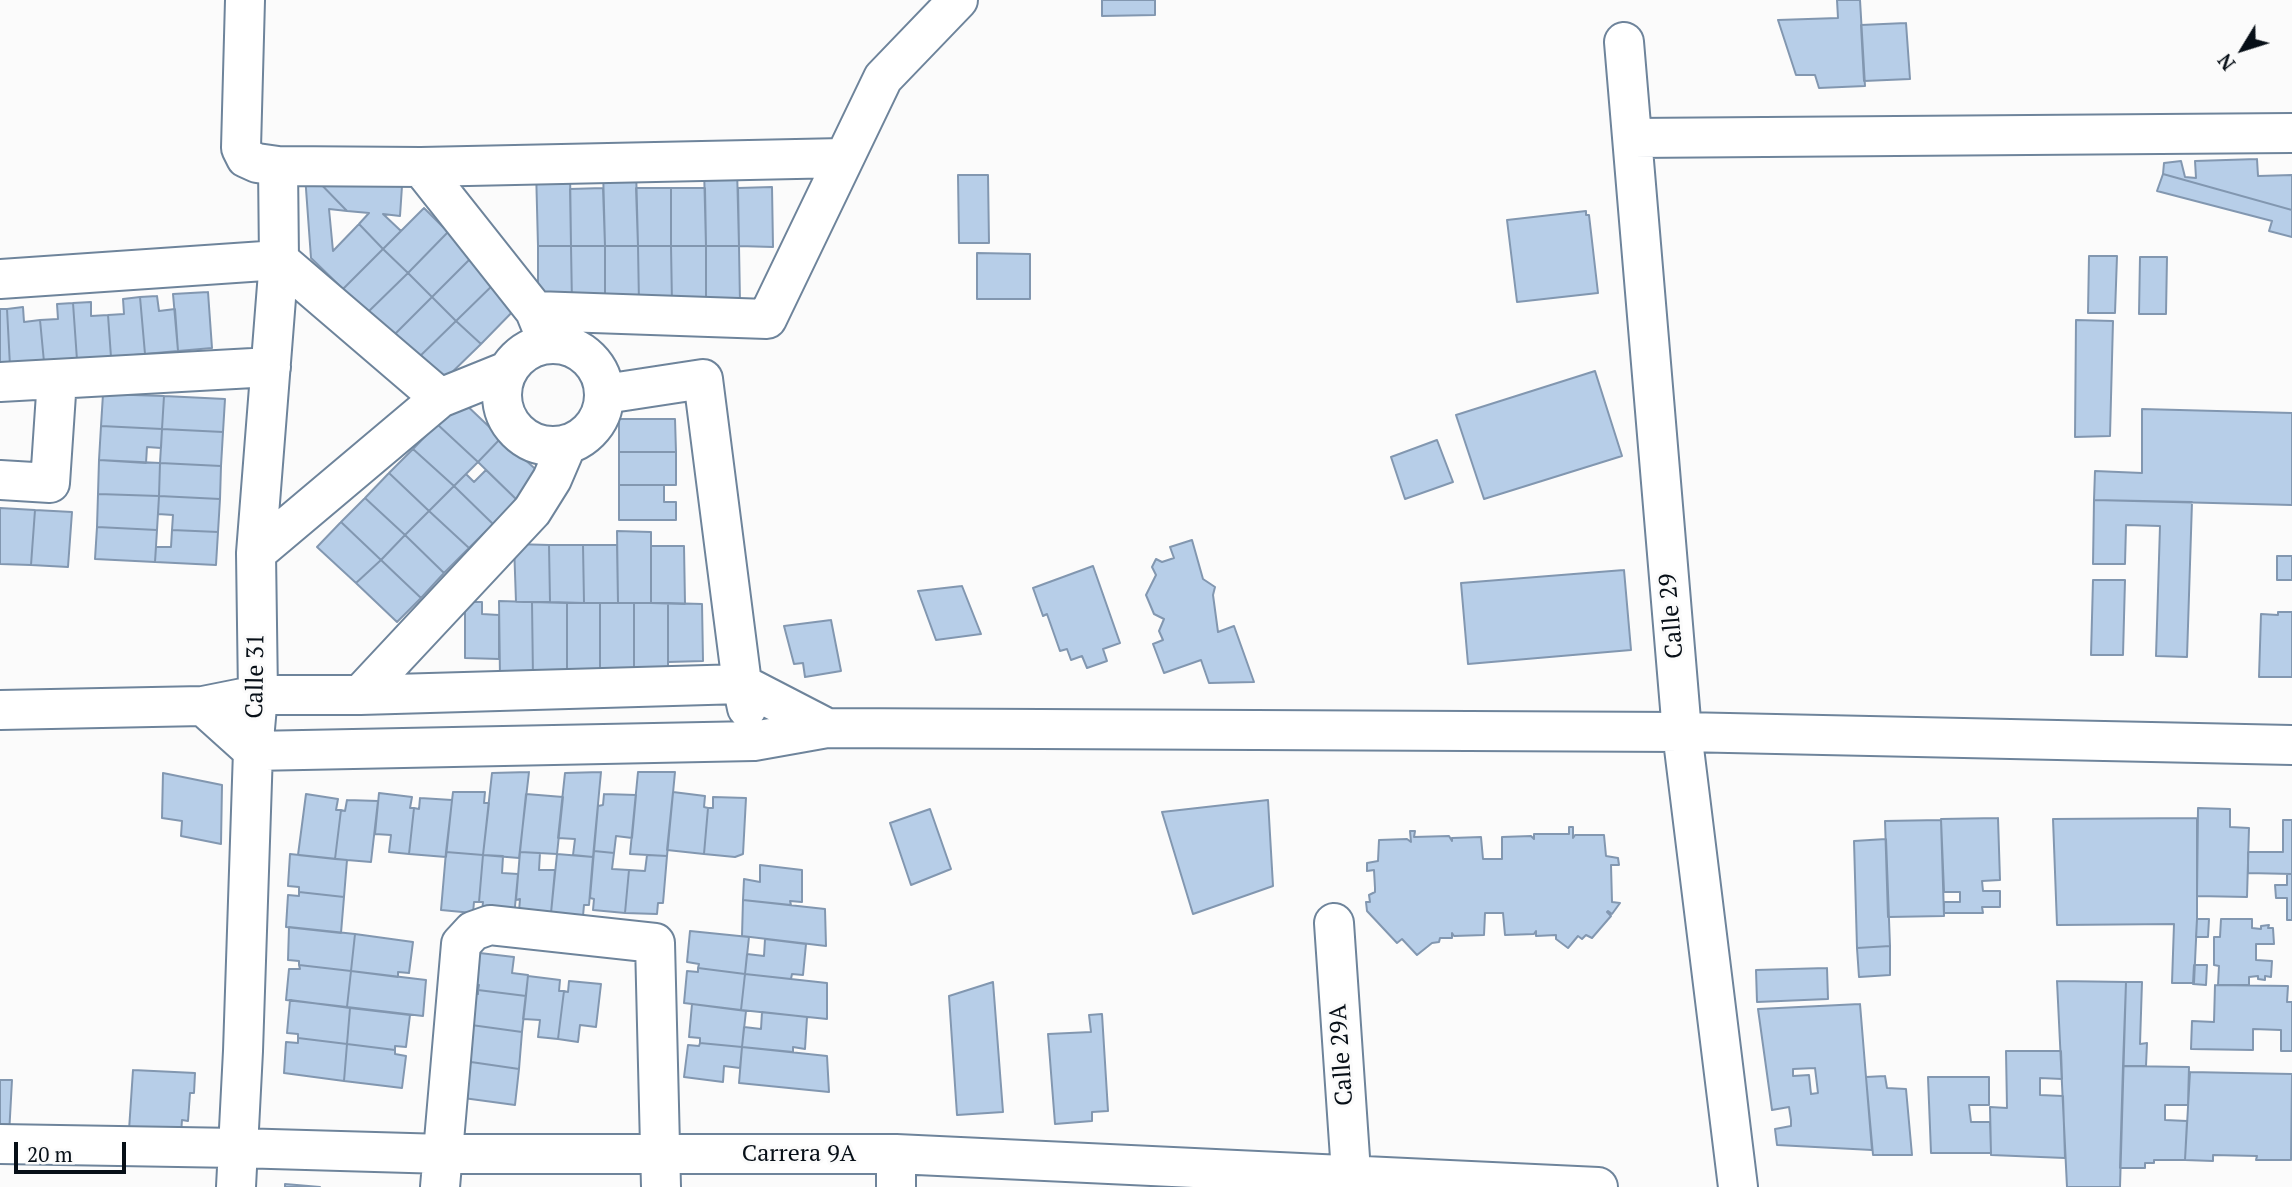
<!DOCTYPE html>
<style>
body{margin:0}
#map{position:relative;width:2292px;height:1187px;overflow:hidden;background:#fbfbfb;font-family:"PT Serif",serif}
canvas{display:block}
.north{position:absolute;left:2208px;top:14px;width:70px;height:70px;-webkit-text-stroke:5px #fbfbfb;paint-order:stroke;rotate:232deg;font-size:19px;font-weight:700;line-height:28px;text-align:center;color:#070f17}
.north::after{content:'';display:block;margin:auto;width:24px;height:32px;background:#070f17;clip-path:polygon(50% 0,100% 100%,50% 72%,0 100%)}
.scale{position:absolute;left:14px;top:1142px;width:112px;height:32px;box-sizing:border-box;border:4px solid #070f17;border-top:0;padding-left:9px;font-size:21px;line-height:24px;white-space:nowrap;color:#070f17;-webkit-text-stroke:5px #fbfbfb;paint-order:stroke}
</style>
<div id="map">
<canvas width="2292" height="1187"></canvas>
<div class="north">N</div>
<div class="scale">20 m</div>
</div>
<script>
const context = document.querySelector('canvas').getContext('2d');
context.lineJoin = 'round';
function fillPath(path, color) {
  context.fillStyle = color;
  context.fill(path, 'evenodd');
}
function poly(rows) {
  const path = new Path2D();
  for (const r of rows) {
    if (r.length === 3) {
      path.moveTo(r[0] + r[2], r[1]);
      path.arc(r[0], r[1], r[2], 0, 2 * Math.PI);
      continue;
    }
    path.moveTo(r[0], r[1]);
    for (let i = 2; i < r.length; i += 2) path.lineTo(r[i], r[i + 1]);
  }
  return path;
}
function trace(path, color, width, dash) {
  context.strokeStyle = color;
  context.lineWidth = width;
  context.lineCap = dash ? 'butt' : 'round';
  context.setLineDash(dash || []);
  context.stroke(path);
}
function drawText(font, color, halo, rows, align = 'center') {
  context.font = font + ' "PT Serif",serif';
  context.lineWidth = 6;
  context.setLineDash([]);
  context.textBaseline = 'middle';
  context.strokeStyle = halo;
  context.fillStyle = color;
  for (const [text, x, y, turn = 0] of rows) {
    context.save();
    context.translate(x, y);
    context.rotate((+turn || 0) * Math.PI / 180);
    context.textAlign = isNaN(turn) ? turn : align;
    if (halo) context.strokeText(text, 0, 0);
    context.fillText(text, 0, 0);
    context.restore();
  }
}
const building = poly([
 [1102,0,1155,0,1155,15,1102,16,1102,0],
 [1837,0,1860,0,1865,86,1819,88,1815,75,1796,75,1778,20,1838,18,1837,0],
 [1906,23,1910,79,1864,81,1861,25,1906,23],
 [2257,159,2258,176,2292,175,2292,210,2163,174,2164,163,2181,161,2185,177,2196,178,2195,161,2257,159],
 [636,168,638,246,605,246,603,169,636,168],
 [704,168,737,168,739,246,706,246,704,168],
 [536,169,570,169,571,246,538,246,536,169],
 [2163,174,2292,210,2292,237,2269,231,2272,221,2157,191,2163,174],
 [305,175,313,176,347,211,329,209,333,251,359,224,383,249,343,289,311,258,305,175],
 [958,175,988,175,989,243,959,243,958,175],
 [313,176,402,186,400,216,383,214,401,231,383,249,359,224,369,213,347,211,313,176],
 [772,187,773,247,739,246,738,188,772,187],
 [603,188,605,246,571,246,570,189,603,188],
 [636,188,671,188,671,246,638,246,636,188],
 [671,188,705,188,706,246,671,246,671,188],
 [424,208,448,232,408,273,383,249,424,208],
 [1586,211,1586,215,1589,215,1598,293,1517,302,1507,220,1586,211],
 [448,232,473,256,432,297,408,273,448,232],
 [538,246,571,246,572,304,538,303,538,246],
 [571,246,605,246,605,304,572,304,571,246],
 [605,246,638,246,639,304,605,304,605,246],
 [638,246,671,246,672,304,639,304,638,246],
 [671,246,706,246,706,304,672,304,671,246],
 [706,246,739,246,740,303,706,304,706,246],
 [383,249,408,273,367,313,343,289,383,249],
 [977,253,1030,254,1030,299,977,299,977,253],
 [473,256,498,280,456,321,432,297,473,256],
 [2089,256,2117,256,2115,313,2088,313,2089,256],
 [2140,257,2167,257,2166,314,2139,314,2140,257],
 [408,273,432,297,392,337,367,313,408,273],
 [498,280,521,303,481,344,456,321,498,280],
 [208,292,212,348,178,351,173,294,208,292],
 [157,296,159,311,175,309,178,351,145,354,140,297,157,296],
 [140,297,145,354,111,357,108,315,124,314,123,299,140,297],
 [432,297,456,321,416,360,392,337,432,297],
 [91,302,91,316,108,315,111,357,77,360,73,303,91,302],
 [73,303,77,360,44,362,40,320,58,319,57,304,73,303],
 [23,307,24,322,40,320,44,362,10,366,7,309,23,307],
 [0,309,7,309,10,366,0,367,0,309],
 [2076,320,2113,321,2110,436,2075,437,2076,320],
 [456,321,481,344,440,384,416,360,456,321],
 [1595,371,1622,456,1484,499,1456,415,1595,371],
 [103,394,164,396,162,429,101,426,103,394],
 [164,396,225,399,223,432,162,429,164,396],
 [461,400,501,438,478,462,437,424,461,400],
 [2142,409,2292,413,2292,505,2094,500,2095,471,2142,473,2142,409],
 [619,419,675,419,676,452,619,452,619,419],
 [437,424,478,462,454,486,413,449,437,424],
 [101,426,162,429,161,448,147,447,146,463,99,460,101,426],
 [162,429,223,432,221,466,160,463,162,429],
 [501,438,542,475,517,500,478,462,501,438],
 [1437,440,1453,482,1405,499,1391,457,1437,440],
 [413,449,454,486,429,511,389,473,413,449],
 [619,452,676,452,676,485,619,485,619,452],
 [99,460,160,463,159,496,98,494,99,460],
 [160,463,221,466,220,499,159,496,160,463],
 [486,470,517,500,493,524,454,486,466,474,474,482,486,470],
 [389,473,429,511,405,535,365,498,389,473],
 [619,485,664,485,664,502,676,502,676,520,619,520,619,485],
 [454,486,493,524,469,548,429,511,454,486],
 [98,494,159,496,157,530,97,527,98,494],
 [159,496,220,499,218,532,172,530,173,515,158,514,159,496],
 [365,498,405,535,381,560,341,522,365,498],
 [2094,500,2192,502,2187,657,2156,656,2160,526,2126,525,2125,564,2093,564,2094,500],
 [0,508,35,510,31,565,0,564,0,508],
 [35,510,72,512,68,567,31,565,35,510],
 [429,511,469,548,444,573,405,535,429,511],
 [341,522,381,560,356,583,317,547,341,522],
 [97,527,157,530,155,562,95,559,97,527],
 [172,530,218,532,216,565,155,562,156,547,171,547,172,530],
 [617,531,651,532,651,603,618,603,617,531],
 [405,535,444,573,421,598,381,560,405,535],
 [1192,540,1203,579,1215,587,1213,595,1218,632,1234,626,1254,682,1209,683,1201,660,1164,673,1153,644,1163,640,1159,631,1164,619,1154,614,1146,595,1156,575,1152,567,1156,559,1162,562,1174,558,1170,547,1192,540],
 [514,544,549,545,550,602,516,602,514,544],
 [549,545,583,545,584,603,550,602,549,545],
 [583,545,617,545,618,603,584,603,583,545],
 [651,546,684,546,685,604,651,603,651,546],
 [2277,556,2292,556,2292,580,2277,580,2277,556],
 [381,560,421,598,397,622,356,583,381,560],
 [1093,566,1120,643,1103,649,1107,661,1087,668,1082,656,1071,660,1067,649,1060,651,1047,614,1043,616,1033,588,1093,566],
 [1624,570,1631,650,1468,664,1461,583,1624,570],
 [2093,580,2125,580,2123,655,2091,655,2093,580],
 [962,586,981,634,936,640,918,591,962,586],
 [499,601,532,602,533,679,500,678,499,601],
 [465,602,482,602,482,614,499,615,499,659,465,658,465,602],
 [532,602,567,603,567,679,533,679,532,602],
 [567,603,600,603,600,680,567,679,567,603],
 [600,603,634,603,634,680,600,680,600,603],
 [634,603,668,603,668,681,634,680,634,603],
 [668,603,702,604,703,661,668,662,668,603],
 [2278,612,2292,612,2292,677,2259,677,2261,614,2278,615,2278,612],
 [831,620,841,671,805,677,803,663,794,664,784,626,831,620],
 [529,772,519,858,483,855,492,773,529,772],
 [601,772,593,857,573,855,575,839,558,838,565,773,601,772],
 [638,772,675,772,667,856,630,854,638,772],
 [163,773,222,785,221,844,181,836,182,821,162,818,163,773],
 [453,792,485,792,484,803,489,803,483,855,446,852,453,792],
 [673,792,705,796,704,807,708,808,704,854,667,850,673,792],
 [379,793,412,797,410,808,414,808,409,854,389,852,391,835,375,834,379,793],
 [306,794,338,799,336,810,341,810,335,859,298,855,306,794],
 [526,794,563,797,557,854,520,852,526,794],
 [604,794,636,795,632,838,616,836,614,853,594,851,598,806,603,805,604,794],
 [713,797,746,798,743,854,735,857,704,854,708,808,713,808,713,797],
 [420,798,452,800,446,857,409,854,414,808,419,809,420,798],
 [347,800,378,801,371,862,335,859,341,810,345,811,347,800],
 [1268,800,1273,886,1193,914,1162,812,1268,800],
 [2198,808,2230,809,2230,827,2249,828,2247,897,2197,896,2198,808],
 [930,809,951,869,911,885,890,823,930,809],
 [1998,818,2000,880,1982,881,1983,891,2000,891,2000,907,1982,907,1983,913,1944,913,1944,902,1960,902,1960,892,1944,892,1941,819,1998,818],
 [2197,818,2197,919,2194,983,2172,983,2174,924,2057,925,2053,819,2197,818],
 [1941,820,1944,916,1888,917,1885,821,1941,820],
 [2283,820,2292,820,2292,874,2248,873,2248,852,2283,852,2283,820],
 [1569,827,1573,827,1573,838,1575,835,1604,835,1606,856,1618,858,1619,865,1611,865,1612,902,1620,903,1612,914,1608,911,1607,912,1611,916,1592,938,1586,935,1582,939,1578,936,1568,948,1556,939,1556,935,1536,936,1536,931,1534,934,1505,935,1503,913,1485,913,1484,935,1454,936,1452,933,1452,938,1440,938,1439,942,1432,943,1417,955,1402,939,1397,943,1367,911,1366,902,1370,902,1369,895,1375,892,1375,888,1374,870,1367,871,1367,863,1378,861,1379,840,1407,839,1411,842,1410,831,1415,831,1414,837,1449,836,1452,841,1452,838,1481,837,1483,859,1502,859,1502,837,1531,836,1534,839,1534,834,1569,834,1569,827],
 [1886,839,1890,946,1857,948,1854,841,1886,839],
 [594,851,614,853,612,869,629,870,625,913,593,910,594,899,590,898,594,851],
 [446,852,483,855,479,902,474,902,473,913,441,910,446,852],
 [520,852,540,853,539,870,555,870,551,913,519,911,520,899,516,900,520,852],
 [290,854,347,860,344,897,299,892,299,887,288,886,290,854],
 [557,854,593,857,589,905,584,905,583,916,551,913,557,854],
 [483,855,503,856,502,873,518,874,514,917,482,913,483,902,479,902,483,855],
 [647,855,667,856,663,903,658,903,657,914,625,913,629,870,645,871,647,855],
 [760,865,802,870,802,902,790,901,791,905,743,900,744,879,760,882,760,865],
 [2287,874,2292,874,2292,920,2287,920,2287,898,2276,898,2275,885,2287,885,2287,874],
 [299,892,344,897,341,933,286,927,288,895,299,896,299,892],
 [743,900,825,909,826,946,742,936,743,900],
 [2197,919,2209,919,2208,937,2196,937,2197,919],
 [2221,919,2252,919,2252,928,2261,929,2261,926,2269,925,2268,928,2273,928,2274,944,2256,944,2256,960,2272,961,2271,977,2265,976,2265,980,2258,979,2258,976,2249,977,2249,985,2218,985,2219,966,2214,965,2214,937,2220,937,2221,919],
 [289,927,355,934,351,971,299,965,299,961,288,960,289,927],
 [690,931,749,937,745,974,698,968,699,964,687,962,690,931],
 [355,934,413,942,409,973,398,972,398,977,351,971,355,934],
 [765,939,806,944,803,975,792,974,791,979,745,974,747,954,764,956,765,939],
 [1890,946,1890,975,1859,977,1857,948,1890,946],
 [471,952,514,957,512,973,528,975,526,996,478,990,479,985,467,984,471,952],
 [299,965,351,971,347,1007,286,1000,289,969,300,969,299,965],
 [2194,965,2207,965,2206,985,2193,984,2194,965],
 [698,968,745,974,741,1010,684,1003,687,971,698,972,698,968],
 [1827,968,1828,999,1757,1002,1756,970,1827,968],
 [351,971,426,980,423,1016,347,1007,351,971],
 [745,974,827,983,827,1019,741,1010,745,974],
 [528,976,560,980,559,991,564,991,558,1039,538,1037,540,1020,523,1019,528,976],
 [569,981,601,984,596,1027,580,1025,578,1042,558,1039,564,991,568,992,569,981],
 [2057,981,2126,982,2120,1187,2067,1187,2057,981],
 [993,982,1003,1112,957,1115,949,996,993,982],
 [2126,982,2142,982,2140,1044,2147,1043,2146,1066,2123,1066,2126,982],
 [2215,985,2288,986,2287,1002,2292,1002,2292,1051,2281,1051,2281,1030,2253,1029,2253,1050,2191,1049,2192,1021,2214,1022,2215,985],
 [478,990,526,996,522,1032,464,1024,466,992,478,994,478,990],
 [290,1000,350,1008,347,1044,298,1038,298,1034,287,1033,290,1000],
 [692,1004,746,1011,742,1047,700,1043,700,1038,689,1037,692,1004],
 [1860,1004,1872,1150,1777,1145,1775,1129,1791,1126,1791,1120,1789,1107,1772,1110,1758,1009,1860,1004],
 [1815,1068,1818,1093,1811,1094,1809,1075,1793,1076,1793,1069,1815,1068],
 [350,1008,410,1015,406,1047,395,1046,395,1050,347,1044,350,1008],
 [762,1012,807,1017,805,1049,793,1047,793,1052,742,1047,744,1027,761,1029,762,1012],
 [1102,1014,1108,1111,1092,1112,1092,1121,1055,1124,1048,1034,1091,1032,1089,1015,1102,1014],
 [464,1024,522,1032,519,1069,471,1062,471,1058,459,1056,464,1024],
 [298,1038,347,1044,344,1081,284,1073,286,1042,298,1043,298,1038],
 [700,1043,742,1047,740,1068,724,1066,723,1082,684,1077,688,1045,699,1046,700,1043],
 [347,1044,395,1050,395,1054,406,1056,402,1088,344,1081,347,1044],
 [742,1047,827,1056,829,1092,739,1083,742,1047],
 [2006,1051,2061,1051,2062,1079,2040,1078,2040,1095,2063,1096,2065,1158,1991,1155,1990,1107,2007,1108,2006,1051],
 [471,1062,519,1069,515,1105,456,1097,471,1062],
 [2123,1066,2189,1067,2188,1105,2165,1105,2165,1120,2187,1121,2185,1160,2154,1160,2154,1163,2145,1163,2145,1168,2120,1168,2123,1066],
 [133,1070,195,1073,194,1093,190,1093,188,1121,182,1120,181,1134,129,1130,133,1070],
 [2190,1072,2292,1074,2291,1160,2256,1160,2257,1156,2213,1155,2213,1161,2185,1160,2190,1072],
 [1885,1076,1887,1088,1906,1089,1912,1155,1873,1155,1866,1077,1885,1076],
 [1928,1077,1989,1077,1989,1105,1969,1105,1971,1122,1990,1122,1991,1153,1931,1153,1928,1077],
 [0,1080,12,1080,9,1135,0,1134,0,1080],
 [285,1184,320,1187,285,1187,285,1184]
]);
const minor = poly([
 [245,0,241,148,246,158,257,163,278,166,421,167,843,158],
 [1624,42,1682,732,1738,1187],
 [1633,138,2292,133],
 [421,167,535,311],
 [0,279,279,260,440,398],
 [548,343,535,311,767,319,883,78,958,0],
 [553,395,51],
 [0,382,271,367],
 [605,394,703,379,742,684,747,708],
 [0,480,50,483,57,379],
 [256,553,440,398,507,371],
 [360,695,532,511,552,479,567,444],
 [203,706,253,751,754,741,827,728,1682,732,2292,745],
 [0,710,203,706,258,695,360,695,742,684,827,728],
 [1334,923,1352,1187],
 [0,1144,237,1148,444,1154,896,1154,1598,1187],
 [236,1187,243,1051,253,751,258,695,256,553,279,260,278,166],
 [440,1187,461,944,473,931,490,925,655,943,661,1187],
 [896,1187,896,1154]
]);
const streetNames = [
 ["Calle 29",1672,616,-95],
 ["Calle 31",256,676,-89],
 ["Calle 29A",1342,1055,-94],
 ["Carrera 9A",799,1154]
];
fillPath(building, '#b7cee8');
trace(building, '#8297b0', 2);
trace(minor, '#6e849b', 42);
trace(minor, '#fff', 38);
drawText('24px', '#070f17', '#fbfbfb', streetNames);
</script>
